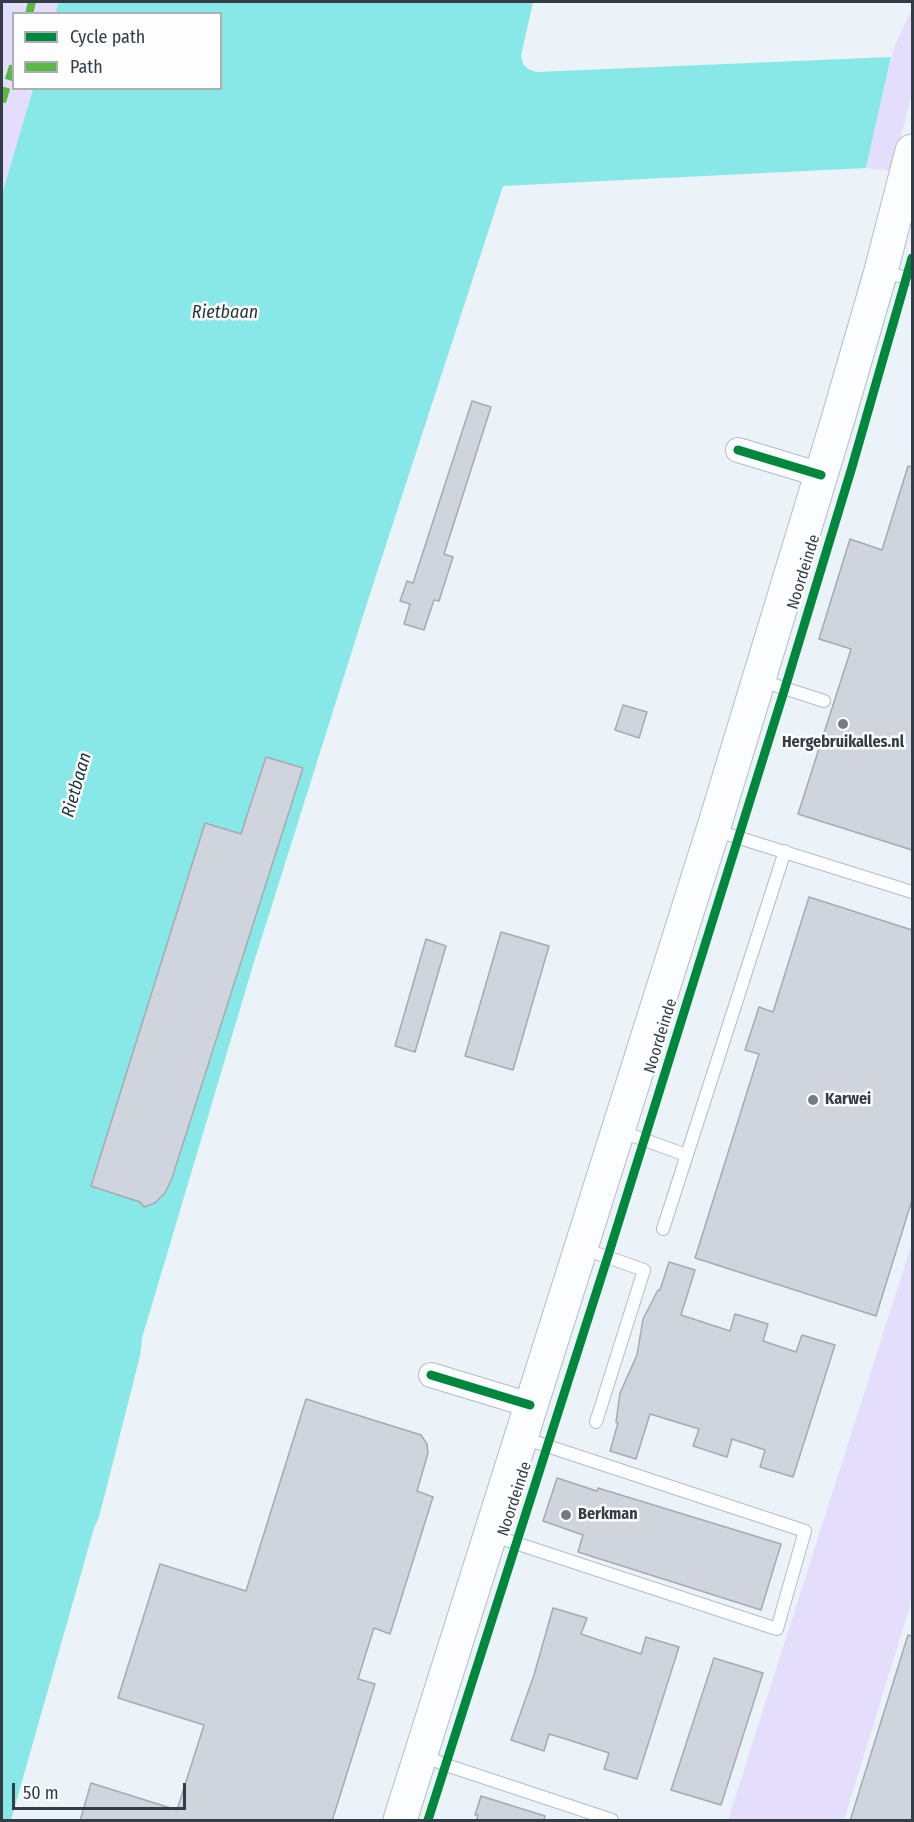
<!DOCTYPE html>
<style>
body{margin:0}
#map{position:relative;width:914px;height:1822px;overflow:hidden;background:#ebf2f8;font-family:"Fira Sans Condensed",sans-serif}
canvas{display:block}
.frame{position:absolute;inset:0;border:3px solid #323d48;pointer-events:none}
.legend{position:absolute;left:12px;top:12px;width:210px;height:78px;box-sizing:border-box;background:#fdfdfd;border:2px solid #acb0b5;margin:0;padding:8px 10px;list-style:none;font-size:18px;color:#323d48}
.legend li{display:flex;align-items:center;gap:12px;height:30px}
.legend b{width:30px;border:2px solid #acb0b5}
.scale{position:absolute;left:12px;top:1783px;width:174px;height:27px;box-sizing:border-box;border:3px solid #323d48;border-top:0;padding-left:8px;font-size:18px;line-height:21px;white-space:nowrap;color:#323d48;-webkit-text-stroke:4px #fdfdfd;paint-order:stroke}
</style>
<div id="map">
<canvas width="914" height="1822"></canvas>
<div class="frame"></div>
<ul class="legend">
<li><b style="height:8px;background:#00873e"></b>Cycle path</li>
<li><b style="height:8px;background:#58b947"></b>Path</li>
</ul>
<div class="scale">50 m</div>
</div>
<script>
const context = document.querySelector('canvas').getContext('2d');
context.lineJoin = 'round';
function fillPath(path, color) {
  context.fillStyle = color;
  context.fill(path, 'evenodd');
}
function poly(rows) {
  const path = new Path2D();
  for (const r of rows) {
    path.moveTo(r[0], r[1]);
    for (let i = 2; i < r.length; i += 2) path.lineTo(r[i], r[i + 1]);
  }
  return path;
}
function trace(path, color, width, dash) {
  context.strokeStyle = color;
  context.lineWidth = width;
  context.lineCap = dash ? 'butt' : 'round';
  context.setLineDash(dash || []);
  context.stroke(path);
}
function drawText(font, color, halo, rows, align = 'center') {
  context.font = font + ' "Fira Sans Condensed",sans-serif';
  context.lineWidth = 5;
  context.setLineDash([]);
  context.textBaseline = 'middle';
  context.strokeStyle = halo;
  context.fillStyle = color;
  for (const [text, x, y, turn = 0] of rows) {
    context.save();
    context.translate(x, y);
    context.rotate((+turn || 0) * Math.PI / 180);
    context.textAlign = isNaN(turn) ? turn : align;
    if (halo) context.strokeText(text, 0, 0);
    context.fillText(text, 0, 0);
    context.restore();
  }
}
const green = poly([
 [2,2,59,2,55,13,14,14,14,88,33,89,2,194],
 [912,9,912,94,892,171,866,168,894,47],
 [912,1243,912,1599,844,1820,728,1820]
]);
const water = poly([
 [59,2,533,2,521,56,523,64,528,69,536,72,891,57,866,168,503,186,368,600,254,962,142,1338,140,1356,99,1517,94,1528,11,1820,2,1820,2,194,33,89,220,88,220,14,55,13]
]);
const building = poly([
 [472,401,491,407,444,554,453,557,439,601,434,600,424,630,404,624,410,604,400,601,407,581,413,583,472,401],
 [908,466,912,467,912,850,798,814,851,649,819,639,850,539,882,550,908,466],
 [623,705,647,712,639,738,615,730,623,705],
 [266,757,303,768,172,1178,165,1193,155,1203,144,1207,140,1202,91,1186,205,823,241,834,266,757],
 [809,897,912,930,912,1200,876,1316,695,1258,759,1054,745,1050,759,1007,773,1012,809,897],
 [501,932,549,946,513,1070,465,1056,501,932],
 [426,939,446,946,415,1052,395,1046,426,939],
 [669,1262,695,1270,681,1315,730,1331,735,1314,752,1319,768,1324,763,1341,796,1352,802,1335,835,1345,793,1477,760,1467,765,1450,732,1439,727,1457,693,1446,699,1429,650,1414,636,1459,610,1451,618,1423,616,1422,620,1393,637,1355,643,1319,658,1290,660,1290,669,1262],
 [306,1399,421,1435,427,1444,428,1453,417,1491,433,1497,390,1634,374,1628,366,1653,358,1679,375,1684,332,1821,80,1821,91,1783,177,1810,204,1725,118,1698,160,1564,246,1591,306,1399],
 [557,1478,597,1491,598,1488,781,1544,761,1610,578,1552,583,1535,543,1521,557,1478],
 [553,1608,587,1618,581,1634,641,1654,646,1637,679,1647,637,1779,604,1769,609,1753,569,1740,549,1734,544,1751,511,1740,534,1675,553,1608],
 [908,1635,912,1636,912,1821,850,1821,908,1635],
 [714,1658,763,1673,721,1805,671,1790,714,1658],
 [481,1796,545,1816,544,1821,476,1821,478,1815,475,1815,481,1796]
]);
const lane = poly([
 [882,272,912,279],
 [759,680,824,701],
 [714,830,912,892],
 [620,1131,686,1155],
 [663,1229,785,851],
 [581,1248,644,1270,596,1422],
 [491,1535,777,1629,805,1531,523,1438],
 [421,1755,446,1765,612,1820]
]);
const street = poly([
 [738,450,821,475],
 [431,1375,530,1405]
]);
const secondary = poly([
 [400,1820,713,830,838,419,881,271,912,151]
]);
const quiet = poly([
 [29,14,32,2],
 [2,102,14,63]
]);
const cycleway = poly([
 [738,450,821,475],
 [431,1375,530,1405],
 [428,1820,608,1256,785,688,852,467,912,258]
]);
const markers = [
 [843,724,6,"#737c86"],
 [813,1100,6,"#737c86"],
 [566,1515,6,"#737c86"]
];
const streetNames = [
 ["Noordeinde",804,572,-73],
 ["Noordeinde",661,1036,-73],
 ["Noordeinde",515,1499,-72]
];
const poiNames = [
 ["Hergebruikalles.nl",843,743,"center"],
 ["Karwei",825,1100],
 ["Berkman",578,1515]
];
const waterNames = [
 ["Rietbaan",225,313],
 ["Rietbaan",77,785,-74]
];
fillPath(green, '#e5ddfc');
fillPath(water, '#88e8e8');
fillPath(building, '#cfd4dd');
trace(building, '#a6aab3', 1.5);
trace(lane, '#b5bdc4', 14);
trace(street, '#b5bdc4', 26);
trace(secondary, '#b5bdc4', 35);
trace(lane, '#fcfdfe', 12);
trace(street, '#fcfdfe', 24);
trace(secondary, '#fcfdfe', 33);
trace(quiet, '#58b947', 8, [15, 8]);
trace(cycleway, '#00873e', 9);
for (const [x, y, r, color] of markers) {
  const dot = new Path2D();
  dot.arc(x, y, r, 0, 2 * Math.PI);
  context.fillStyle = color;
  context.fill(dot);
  trace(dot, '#fdfdfd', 2);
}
drawText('16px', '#323d48', '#fdfdfd', streetNames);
drawText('bold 16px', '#323d48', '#fdfdfd', poiNames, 'left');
drawText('italic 18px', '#1f3636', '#fdfdfd', waterNames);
</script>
